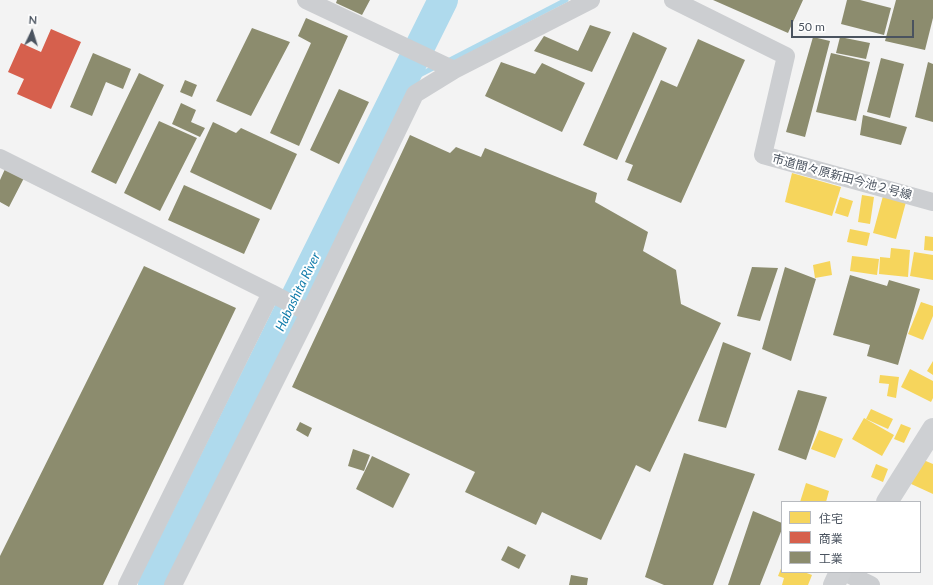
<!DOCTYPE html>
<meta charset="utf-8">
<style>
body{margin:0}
#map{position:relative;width:933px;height:585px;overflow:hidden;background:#f3f3f3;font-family:Lato,"Noto Sans JP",sans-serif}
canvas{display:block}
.legend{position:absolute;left:781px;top:501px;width:140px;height:72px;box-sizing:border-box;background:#fff;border:1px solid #b7babf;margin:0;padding:5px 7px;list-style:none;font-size:12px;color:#4a535f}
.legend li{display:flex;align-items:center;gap:8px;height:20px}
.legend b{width:20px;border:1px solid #b7babf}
.north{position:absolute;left:12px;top:12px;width:40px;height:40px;-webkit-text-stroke:3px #fff;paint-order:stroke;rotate:4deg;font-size:11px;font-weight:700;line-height:16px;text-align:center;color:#4a535f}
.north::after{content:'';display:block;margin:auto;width:14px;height:18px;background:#4a535f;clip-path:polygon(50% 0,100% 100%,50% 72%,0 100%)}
.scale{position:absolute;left:791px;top:20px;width:123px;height:18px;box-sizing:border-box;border:2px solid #4a535f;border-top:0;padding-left:5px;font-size:12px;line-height:14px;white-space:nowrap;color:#4a535f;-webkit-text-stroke:3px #fff;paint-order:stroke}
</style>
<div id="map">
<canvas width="933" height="585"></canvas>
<ul class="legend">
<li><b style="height:11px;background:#f6d55c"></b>住宅</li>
<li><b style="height:11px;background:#d6604d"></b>商業</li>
<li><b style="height:11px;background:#8c8c6e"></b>工業</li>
</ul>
<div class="north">N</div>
<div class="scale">50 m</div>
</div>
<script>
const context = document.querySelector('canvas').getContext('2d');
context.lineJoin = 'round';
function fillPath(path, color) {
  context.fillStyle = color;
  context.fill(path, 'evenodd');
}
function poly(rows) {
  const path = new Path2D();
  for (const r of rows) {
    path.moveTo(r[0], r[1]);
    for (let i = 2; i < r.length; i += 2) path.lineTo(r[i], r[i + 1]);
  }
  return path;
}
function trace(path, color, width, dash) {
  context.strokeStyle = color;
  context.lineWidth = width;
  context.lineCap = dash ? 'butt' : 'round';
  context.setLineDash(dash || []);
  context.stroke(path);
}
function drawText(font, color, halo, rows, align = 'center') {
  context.font = font + ' Lato,"Noto Sans JP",sans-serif';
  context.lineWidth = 4;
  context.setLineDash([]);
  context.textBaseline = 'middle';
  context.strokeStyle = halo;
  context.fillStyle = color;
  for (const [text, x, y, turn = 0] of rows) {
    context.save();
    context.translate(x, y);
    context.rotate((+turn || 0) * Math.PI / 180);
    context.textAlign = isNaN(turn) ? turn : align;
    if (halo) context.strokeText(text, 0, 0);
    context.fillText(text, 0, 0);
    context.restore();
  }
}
const homes = poly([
 [792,173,841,187,832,216,785,202],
 [862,195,874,197,870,224,858,222],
 [883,196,906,202,896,239,873,233],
 [840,197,853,201,848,217,835,213],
 [850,229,870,233,867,246,847,242],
 [925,236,933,237,933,251,924,250],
 [891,248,910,250,908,277,879,274,880,257,890,258],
 [914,252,933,255,933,280,910,276],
 [852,256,879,259,877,275,850,271],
 [830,261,832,275,815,278,813,265],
 [921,302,933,306,933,316,923,340,908,334],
 [933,361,933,375,927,371],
 [910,369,933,381,933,398,931,402,901,387],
 [880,375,899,377,896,398,887,396,889,384,879,383],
 [871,409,893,419,888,429,866,419],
 [864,418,894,435,882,456,852,439],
 [901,424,911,428,904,443,894,439],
 [819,430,843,439,835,458,811,449],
 [921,459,933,464,933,494,909,483],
 [876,464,888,469,883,482,871,477],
 [806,483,829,491,826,502,800,502],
 [782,566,782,572,804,572,812,575,808,585,782,585,784,578,778,576]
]);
const shops = poly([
 [51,29,81,42,51,109,17,94,24,79,8,72,21,43,41,52]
]);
const industry = poly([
 [337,0,370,0,362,15,336,3],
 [713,0,803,0,788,33],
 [847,0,860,0,891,8,884,35,841,24],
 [896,0,933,0,933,18,925,50,885,41],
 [306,18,348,36,299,146,270,133,311,43,298,36],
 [590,25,611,32,592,72,534,51,544,36,578,51],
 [252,28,290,42,251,116,216,101],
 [633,32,667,48,617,160,583,145],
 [813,37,830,41,805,137,786,132],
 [840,37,870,43,866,59,836,53],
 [698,39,745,60,681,203,627,180,633,165,625,162,661,80,677,87],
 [93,53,131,69,123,89,106,82,92,116,70,107],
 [831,53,870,62,856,121,816,112],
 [881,58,904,64,890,118,867,112],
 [501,62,535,74,542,63,585,83,562,132,485,96],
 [928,62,933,64,933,122,915,117],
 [139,73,164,85,116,184,91,172],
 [185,80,197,85,192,97,180,92],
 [339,89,369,102,339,164,310,150],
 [181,103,196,110,191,122,205,128,200,137,172,124],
 [863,115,907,127,901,145,860,135],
 [159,121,197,138,160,211,124,193],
 [213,122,236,133,241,128,297,154,271,210,190,172],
 [410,135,450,153,456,147,481,157,485,148,597,193,595,202,648,232,643,251,676,270,681,304,721,323,650,472,636,465,601,540,542,512,536,525,465,492,475,472,292,387],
 [5,169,24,178,9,207,0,202,0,180],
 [184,185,260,219,244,254,168,220],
 [144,266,236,308,103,585,0,585,0,556],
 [752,267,778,268,760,321,737,316],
 [785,267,816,279,791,361,762,349],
 [850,275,887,286,889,280,920,289,898,365,867,356,870,345,833,335],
 [723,342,751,353,726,428,698,421],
 [798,390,827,397,806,460,778,450],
 [300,422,312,428,308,437,296,430],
 [353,449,370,455,364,471,348,466],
 [684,453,755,474,713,585,664,585,645,577],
 [372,456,410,474,393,508,356,489],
 [753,511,782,523,782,529,760,585,728,585],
 [508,546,526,555,519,569,501,560],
 [571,575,588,578,587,585,569,585]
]);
const stream = poly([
 [446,62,566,0],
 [402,84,437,66]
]);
const river = poly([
 [153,585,443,0]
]);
const street = poly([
 [306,0,454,70,591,0],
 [673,0,786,56,763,155,933,202],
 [0,158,271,293,309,313],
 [844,572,871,585],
 [127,585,271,293],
 [173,585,309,313,415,94,454,70]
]);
const secondary = poly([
 [887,502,933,429],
 [834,585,840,572]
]);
const streetNames = [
 ["市道間々原新田今池２号線",842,177,15]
];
const waterNames = [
 ["Habashita River",298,292,-64]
];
fillPath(homes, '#f6d55c');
fillPath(shops, '#d6604d');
fillPath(industry, '#8c8c6e');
trace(stream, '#afdaed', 5);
trace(river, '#afdaed', 30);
trace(street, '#ccced1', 18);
trace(secondary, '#ced0d3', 22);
drawText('12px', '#4a535f', '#fff', streetNames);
drawText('italic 13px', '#117cab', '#fff', waterNames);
</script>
